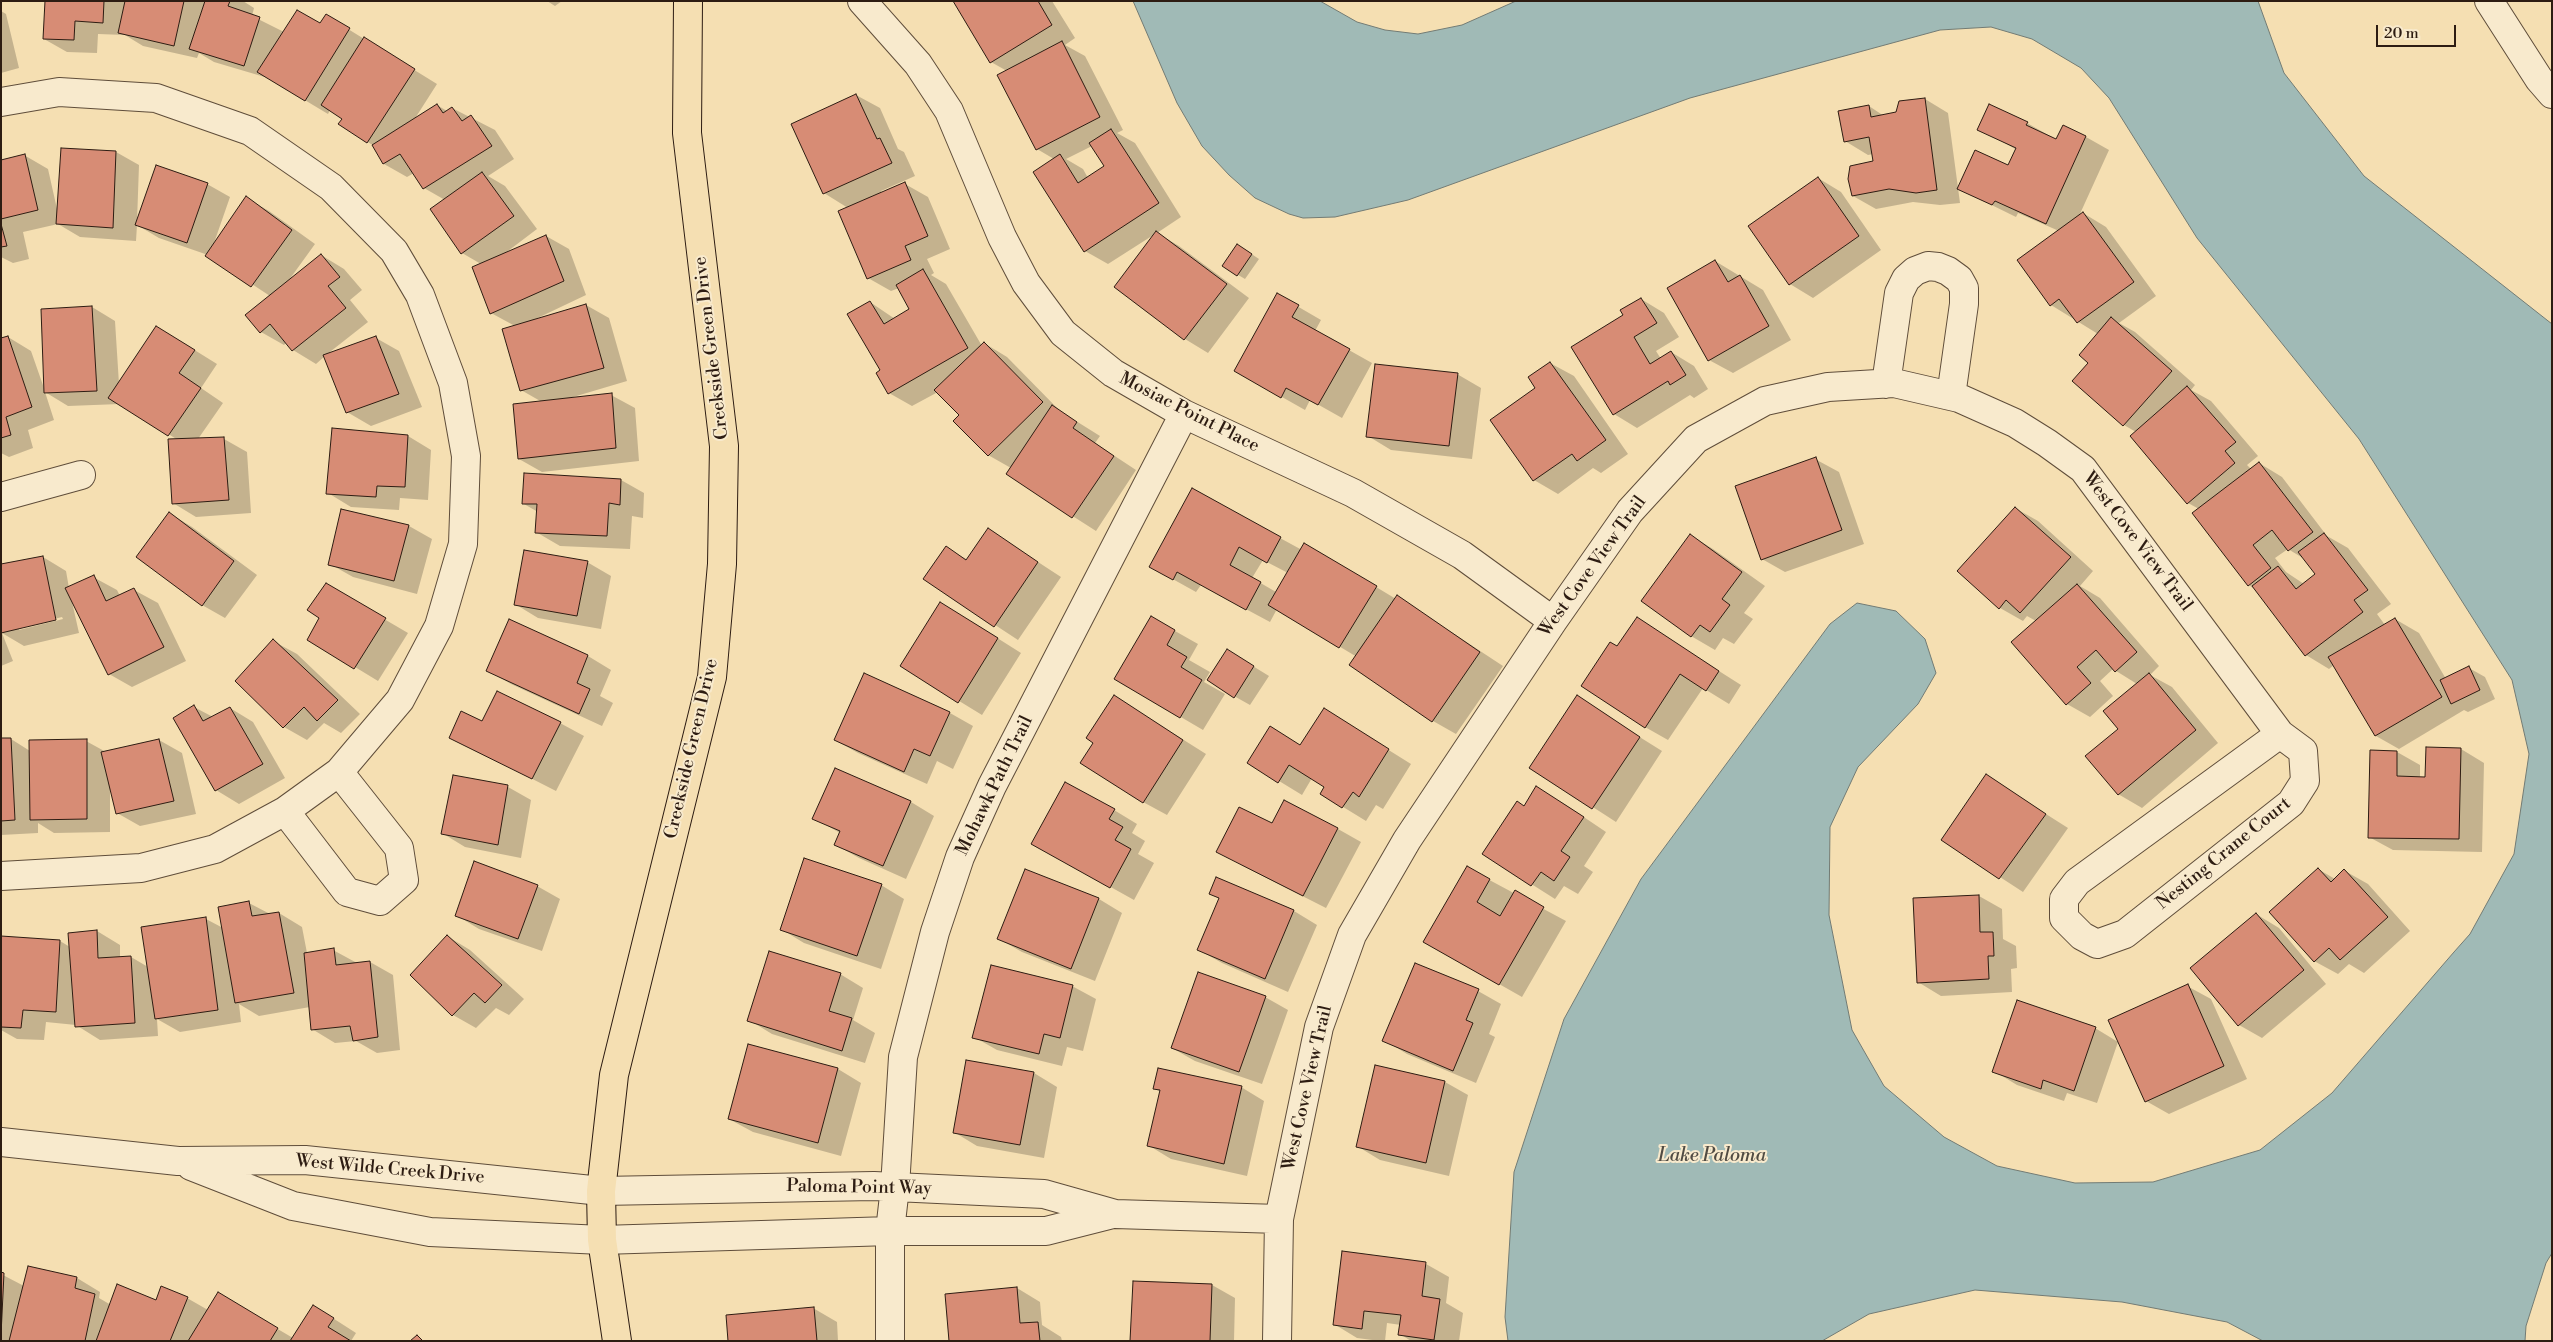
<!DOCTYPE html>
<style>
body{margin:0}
#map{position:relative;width:2553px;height:1342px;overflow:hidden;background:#f5dfb2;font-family:"Libre Bodoni",serif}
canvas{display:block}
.frame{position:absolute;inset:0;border:2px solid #2d1c12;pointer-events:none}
.scale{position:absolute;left:2376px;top:25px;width:80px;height:22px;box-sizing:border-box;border:2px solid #2d1c12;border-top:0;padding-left:6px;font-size:15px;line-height:18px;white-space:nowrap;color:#2d1c12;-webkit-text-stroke:4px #f8eacd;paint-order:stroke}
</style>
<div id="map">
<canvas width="2553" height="1342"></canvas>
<div class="frame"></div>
<div class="scale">20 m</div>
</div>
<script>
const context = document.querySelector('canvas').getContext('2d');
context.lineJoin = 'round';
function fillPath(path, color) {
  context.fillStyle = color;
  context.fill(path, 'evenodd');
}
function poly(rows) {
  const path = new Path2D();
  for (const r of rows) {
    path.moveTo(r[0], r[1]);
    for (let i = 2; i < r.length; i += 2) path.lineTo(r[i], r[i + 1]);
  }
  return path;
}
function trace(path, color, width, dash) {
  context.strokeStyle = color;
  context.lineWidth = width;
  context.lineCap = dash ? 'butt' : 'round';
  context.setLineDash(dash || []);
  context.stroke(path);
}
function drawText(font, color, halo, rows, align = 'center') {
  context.font = font + ' "Libre Bodoni",serif';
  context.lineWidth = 4;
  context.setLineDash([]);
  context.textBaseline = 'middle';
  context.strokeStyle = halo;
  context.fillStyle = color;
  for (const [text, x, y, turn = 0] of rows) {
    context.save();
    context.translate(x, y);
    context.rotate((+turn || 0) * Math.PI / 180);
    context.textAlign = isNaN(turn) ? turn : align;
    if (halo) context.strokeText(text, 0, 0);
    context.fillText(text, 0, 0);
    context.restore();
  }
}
const water = poly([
 [1133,1,1320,1,1357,22,1385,30,1418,34,1462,25,1516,1,2258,1,2284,73,2364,176,2552,324,2552,1253,2546,1263,2526,1326,2525,1341,2263,1341,2227,1322,2122,1302,1975,1290,1869,1314,1822,1341,1508,1341,1505,1317,1514,1172,1564,1019,1641,879,1830,624,1857,603,1896,611,1925,639,1936,673,1918,704,1858,767,1830,827,1829,915,1852,1030,1884,1086,1944,1137,1997,1166,2075,1183,2153,1182,2260,1150,2332,1093,2454,952,2470,934,2514,854,2529,754,2512,680,2359,439,2197,238,2109,98,2081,68,2032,39,1991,27,1940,30,1690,98,1408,200,1335,217,1303,218,1289,214,1255,198,1229,175,1202,146,1177,103,1133,1]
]);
const shadow = poly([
 [46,1,243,1,254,8,252,16,284,32,321,24,327,16,437,84,414,120,437,105,447,111,452,108,495,130,514,159,488,176,505,186,537,229,504,254,546,236,569,249,586,295,525,324,586,305,609,318,627,381,563,400,611,395,635,408,639,461,542,472,519,459,542,402,521,390,515,326,491,313,481,264,462,253,445,200,424,188,414,173,407,177,384,164,374,146,340,124,343,119,330,110,328,114,268,78,214,62,199,53,197,58,143,46,125,35,98,34,97,53,67,52,44,39],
 [547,1,562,1,555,6],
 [954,1,1052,1,1075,38,1065,45,1085,56,1123,130,1117,133,1135,143,1181,217,1157,233,1179,246,1249,298,1208,353,1185,339,1115,287,1155,234,1108,264,1085,251,1054,159,1037,149,1007,71,991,62],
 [1092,146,1106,167,1088,178,1083,169,1066,159],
 [1,11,6,14,19,68,1,73],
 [856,95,880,108,898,149,904,152,915,176,881,191,882,194,905,184,928,197,950,249,927,259,934,273,931,275,946,284,982,346,984,343,1007,357,1060,411,1100,436,1095,443,1136,470,1096,531,1007,474,1011,468,988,455,961,416,938,392,912,406,889,393,881,371,870,302,895,319,911,309,899,288,891,291,868,278,848,208,824,193],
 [1925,99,1948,113,1960,203,1940,205,1913,202,1876,209,1853,196,1875,162,1873,154,1868,155,1845,141,1869,106,1884,116,1898,113],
 [2027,123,2057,140,2086,137,2109,150,2079,216,2083,213,2106,227,2156,296,2119,323,2135,332,2195,385,2191,390,2211,401,2258,456,2247,465,2251,469,2259,463,2282,477,2327,536,2348,548,2391,604,2377,614,2385,625,2395,619,2419,633,2446,679,2469,668,2485,677,2495,699,2468,712,2464,710,2399,749,2376,736,2334,665,2329,669,2306,655,2256,590,2249,585,2199,509,2188,503,2136,432,2124,425,2074,381,2090,363,2098,334,2051,305,2059,231,2018,213,2016,217,1959,189,2009,167,2017,150,1979,129],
 [2288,549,2306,560,2317,574,2304,584,2286,572,2275,558],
 [116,152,139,165,137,222,207,184,230,197,214,243,246,198,269,211,315,244,289,280,321,255,344,269,362,290,350,300,368,322,326,355,376,338,399,351,422,407,371,426,347,412,325,356,316,364,293,350,286,343,284,345,261,332,270,296,208,255,159,238,137,225,136,241,80,237,58,224,23,232,29,259,13,263,1,257,1,161,24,155,48,169,57,209],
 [1818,178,1841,192,1881,250,1813,298,1790,284,1750,226],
 [1244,249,1259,259,1245,279,1223,266],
 [1715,261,1763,290,1791,340,1733,373,1709,360],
 [1278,295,1321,320,1315,331,1372,363,1342,418,1310,400,1305,410,1259,384],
 [1641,299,1664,313,1679,337,1656,351,1661,359,1671,352,1694,366,1708,389,1694,398,1690,395,1637,428,1614,414,1625,316],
 [92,307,115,321,119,384,180,341,217,364,201,388,223,403,198,439,224,439,247,452,251,513,196,517,173,503,178,440,120,404,68,406,45,392,54,420,28,430,33,448,9,457,1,453,1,340,8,337,31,351,45,391,42,310],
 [1550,363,1574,376,1628,454,1601,473,1593,468,1558,494,1534,480,1492,420,1537,388],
 [1457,374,1481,388,1472,459,1391,450,1368,436],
 [408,436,431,450,428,500,400,498,399,510,351,507,328,493],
 [1815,459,1839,472,1864,544,1785,572,1762,559],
 [621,480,644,493,643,518,632,516,630,549,560,546,536,532,538,512,524,504],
 [1192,490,1302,550,1328,558,1396,599,1398,597,1503,666,1456,734,1433,721,1357,657,1277,609,1270,622,1201,585,1196,592,1151,567],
 [1263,560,1288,573,1276,592,1252,578],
 [2015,508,2038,521,2093,571,2080,586,2100,598,2159,666,2150,675,2172,687,2218,743,2142,808,2118,794,2120,729,2137,684,2113,669,2100,681,2113,696,2090,717,2067,704,2036,621,2027,616,2023,621,2000,608],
 [342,510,409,526,432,539,417,594,353,577,330,564],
 [169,513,192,527,257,575,225,618,202,605],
 [989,530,1061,577,1018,640,925,579,946,548,968,560],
 [1690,535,1713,549,1765,586,1744,613,1753,619,1734,644,1723,638,1715,650,1691,636],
 [43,557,66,571,69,588,93,577,117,590,120,596,134,590,158,603,186,661,132,687,109,674,72,602,79,633,24,646,2,633,13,661,1,666,1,565],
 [62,617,63,619,19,630,19,628],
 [587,562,611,576,601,629,538,618,515,604],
 [326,585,408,633,378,681,309,639,321,618],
 [964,617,1021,653,982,715,902,666],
 [1152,618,1198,644,1189,660,1210,672,1204,682,1225,694,1203,730,1116,679],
 [1637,619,1741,685,1729,704,1703,688,1668,740,1645,727,1618,648],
 [509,621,588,656,611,670,600,696,613,703,602,726,511,684,488,671],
 [273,641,297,654,360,714,341,733,324,723,307,740,284,727],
 [1243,660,1269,676,1250,705,1234,696],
 [865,674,950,713,973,726,953,769,937,761,927,784,858,753,835,740],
 [1114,696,1206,754,1167,815,1143,802],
 [194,707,213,717,230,708,253,722,285,778,239,804,216,790],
 [1598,711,1662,751,1616,822,1531,767],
 [483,722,560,723,584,736,556,791,450,737],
 [1347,724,1411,764,1383,809,1376,805,1366,821,1322,794,1326,787,1312,778,1302,795,1248,762,1301,746],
 [11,739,30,751,86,741,106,752,159,740,182,753,196,814,140,826,117,813,110,788,110,832,54,833,38,823,38,833,1,835,1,740],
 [2461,749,2484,763,2482,852,2393,850,2369,837,2372,751,2397,752,2420,765,2420,778,2426,778],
 [835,769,911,802,934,816,906,879,859,858,836,845,840,833,814,818],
 [1986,776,2068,828,2023,892,1943,840],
 [508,787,531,800,521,858,465,847,442,833],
 [1560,801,1606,832,1584,866,1593,872,1578,894,1564,886,1555,899,1484,854,1524,807],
 [1114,810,1137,824,1132,833,1145,841,1138,854,1154,863,1134,900,1055,856],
 [1338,829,1361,842,1326,908,1241,865],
 [1467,868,1566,921,1522,997,1425,942],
 [2318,869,2335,879,2345,871,2368,884,2410,931,2364,973,2349,964,2338,974,2314,961],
 [1026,870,1099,899,1122,913,1095,981,1022,952,999,939],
 [1217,878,1294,911,1317,925,1288,992,1222,963,1199,950,1220,899,1210,894],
 [881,885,904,899,881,969,804,943,781,929],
 [537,886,560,899,542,951,479,929,456,915],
 [1979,896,2002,909,2003,939,2016,946,2017,968,2011,969,2012,992,1941,996,1918,982],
 [249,903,270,914,279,913,302,927,307,953,333,950,357,963,370,962,393,975,400,1050,377,1053,356,1041,335,1043,312,1029,310,1007,259,1016,239,1004,241,1022,180,1032,157,1019,158,1036,100,1040,76,1025,46,1022,44,1040,17,1039,1,1030,1,937,60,941,70,947,97,931,120,945,120,958,131,957,148,967,142,928,206,919,223,928],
 [2256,914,2279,928,2326,984,2262,1038,2239,1025],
 [447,936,470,950,524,999,509,1015,496,1008,476,1028,453,1015],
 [1416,964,1478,991,1501,1004,1489,1034,1495,1037,1476,1083,1407,1054,1384,1040],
 [840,974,863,988,853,1020,875,1033,865,1063,772,1034,749,1020],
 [1072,986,1096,999,1083,1051,1067,1047,1062,1066,997,1050,974,1037],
 [2187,986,2211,999,2247,1079,2169,1114,2146,1101],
 [1265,997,1288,1010,1262,1084,1195,1061,1172,1048],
 [2095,1028,2118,1042,2097,1103,2067,1093,2064,1101,2017,1085,1994,1071],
 [749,1045,838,1069,861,1083,841,1156,753,1132,729,1119],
 [1034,1073,1057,1087,1044,1158,977,1146,954,1132],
 [1445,1082,1468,1095,1449,1176,1380,1160,1357,1146],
 [1241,1087,1264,1101,1247,1176,1171,1159,1148,1145,1161,1092,1155,1089],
 [1343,1252,1426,1264,1449,1277,1446,1303,1463,1313,1459,1341,1411,1341,1400,1334,1401,1325,1387,1323,1385,1341,1380,1341,1357,1338,1334,1324],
 [29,1268,77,1278,100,1292,99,1298,111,1305,187,1298,208,1310,218,1294,293,1338,314,1306,356,1333,351,1341,1,1341,1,1274,24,1286],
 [1212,1285,1235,1298,1234,1341,1132,1341],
 [1017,1288,1040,1302,1042,1325,1061,1337,1062,1341,950,1341],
 [813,1308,837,1322,838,1341,730,1341]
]);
const building = poly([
 [45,1,104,1,103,23,75,21,74,40,43,39,45,1],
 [125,1,184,1,174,46,118,33,125,1],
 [205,1,230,1,228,6,260,17,244,66,189,49,205,1],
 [953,1,1038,1,1052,25,990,63,953,1],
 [297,10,320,23,326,14,350,28,305,101,257,72,297,10],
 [364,37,415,69,367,143,338,124,342,119,321,105,364,37],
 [1062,41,1100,117,1036,150,997,75,1062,41],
 [856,94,877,139,880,138,892,163,823,194,791,124,856,94],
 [1925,98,1937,190,1916,193,1889,189,1852,196,1848,179,1850,166,1873,161,1869,137,1844,142,1838,111,1869,105,1871,117,1896,112,1899,101,1925,98],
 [437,104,443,113,452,107,462,121,471,115,492,146,423,189,400,154,383,164,372,145,437,104],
 [1989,104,2028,122,2026,125,2056,139,2063,125,2086,136,2046,224,1995,201,1992,205,1957,189,1975,150,2008,165,2016,148,1977,130,1989,104],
 [1111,129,1159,203,1084,252,1033,172,1060,154,1078,183,1104,166,1089,143,1111,129],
 [61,148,116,151,113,228,56,224,61,148],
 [25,154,38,210,1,219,1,160,25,154],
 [156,165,208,183,187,243,135,225,156,165],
 [482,172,514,216,461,254,430,209,482,172],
 [1818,177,1859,236,1789,285,1748,226,1818,177],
 [905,182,928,236,905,246,911,260,867,279,838,211,905,182],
 [246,196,292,230,251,287,205,256,246,196],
 [2083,212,2134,282,2077,323,2059,299,2050,306,2017,260,2083,212],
 [1,224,7,246,1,247,1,224],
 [1156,231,1227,284,1184,340,1114,287,1156,231],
 [546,235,564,281,490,314,472,267,546,235],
 [1237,244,1252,254,1237,276,1222,266,1237,244],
 [321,254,340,277,328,286,346,308,292,351,270,324,260,333,245,315,321,254],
 [1715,260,1728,282,1740,275,1769,326,1708,361,1667,288,1715,260],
 [923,269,968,348,888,394,876,373,880,370,847,314,870,301,884,324,909,309,896,285,923,269],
 [1277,293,1299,305,1292,317,1350,349,1318,405,1286,388,1281,398,1234,371,1277,293],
 [1641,298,1657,323,1634,337,1650,364,1671,351,1686,375,1670,385,1668,381,1613,415,1571,347,1623,315,1620,310,1641,298],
 [586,304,604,368,520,391,502,329,586,304],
 [92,306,97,391,44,393,41,309,92,306],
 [2111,317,2172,371,2123,426,2072,381,2088,363,2079,355,2111,317],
 [156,326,195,350,179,373,201,388,168,436,108,398,156,326],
 [8,336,32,407,6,417,11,435,1,438,1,338,8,336],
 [376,336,399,394,346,413,323,355,376,336],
 [984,342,1043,402,988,456,953,421,959,415,934,390,984,342],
 [1550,362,1606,440,1577,461,1572,454,1533,481,1490,420,1535,388,1528,377,1550,362],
 [1375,364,1458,373,1449,446,1366,437,1375,364],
 [2187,386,2236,442,2225,451,2235,463,2187,504,2130,436,2187,386],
 [612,393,616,448,518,459,513,404,612,393],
 [1052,405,1077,422,1073,428,1114,456,1072,518,1006,474,1052,405],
 [332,428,408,435,405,487,377,486,376,497,326,494,332,428],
 [224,437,229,500,172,504,168,439,224,437],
 [1816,457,1842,530,1761,560,1735,486,1816,457],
 [2259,462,2313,532,2288,551,2272,530,2253,545,2271,568,2248,586,2192,513,2259,462],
 [524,473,621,479,620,505,609,503,607,536,535,533,537,504,522,504,524,473],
 [1192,488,1281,537,1267,563,1239,547,1230,565,1261,582,1246,610,1177,572,1173,580,1149,567,1192,488],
 [2015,507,2071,557,2020,613,2006,600,1999,609,1957,571,2015,507],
 [341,509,409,525,394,581,328,565,341,509],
 [169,512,234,561,202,606,136,557,169,512],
 [988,528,1038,562,994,627,923,579,946,546,966,560,988,528],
 [2324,533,2368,590,2354,600,2363,612,2305,656,2252,586,2278,566,2296,589,2315,574,2298,552,2324,533],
 [1690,534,1742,572,1722,599,1730,605,1710,632,1700,625,1691,637,1641,601,1690,534],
 [1304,543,1377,586,1339,648,1268,605,1304,543],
 [524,550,588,561,577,616,514,605,524,550],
 [43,556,56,620,1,633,1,564,43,556],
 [94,575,106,601,134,588,164,647,108,675,65,588,94,575],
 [326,583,386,618,354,669,307,640,319,618,307,610,326,583],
 [2077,584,2137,652,2115,672,2096,650,2077,667,2091,683,2066,705,2011,642,2077,584],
 [1397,595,1480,652,1432,722,1349,665,1397,595],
 [940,602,998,638,958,703,900,666,940,602],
 [1151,616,1175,630,1167,645,1187,657,1181,667,1202,680,1180,718,1114,679,1151,616],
 [1637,617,1719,671,1706,691,1680,674,1645,728,1581,686,1610,642,1617,646,1637,617],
 [2395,618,2442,697,2375,736,2328,657,2395,618],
 [509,619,588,655,577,683,590,689,579,714,486,671,509,619],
 [273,639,338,700,317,721,304,707,283,728,235,681,273,639],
 [1227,649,1254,666,1234,698,1207,680,1227,649],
 [2469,666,2480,690,2451,704,2440,680,2469,666],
 [864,673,950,712,930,756,914,749,904,772,834,740,864,673],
 [2149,673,2196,730,2118,795,2085,756,2118,729,2103,711,2149,673],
 [497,691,561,722,532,779,449,738,461,711,482,721,497,691],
 [1114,695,1183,740,1143,803,1080,763,1093,743,1086,738,1114,695],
 [1577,695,1640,737,1592,809,1529,768,1577,695],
 [194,705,203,721,230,707,263,764,215,791,173,718,194,705],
 [1324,708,1389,749,1359,797,1353,792,1342,808,1320,794,1324,787,1289,765,1278,783,1247,763,1270,726,1300,745,1324,708],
 [1,738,11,738,15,820,1,821,1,738],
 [87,739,87,819,30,820,29,740,87,739],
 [159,739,174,801,116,814,101,752,159,739],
 [2426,747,2461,748,2459,839,2368,838,2370,750,2397,751,2397,776,2425,777,2426,747],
 [835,768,911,801,883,866,834,845,840,831,812,819,835,768],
 [1986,774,2046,814,1999,879,1941,840,1986,774],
 [453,775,508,785,498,845,441,834,453,775],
 [1065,782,1115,809,1109,819,1123,827,1115,840,1131,849,1110,888,1031,844,1065,782],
 [1536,786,1584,817,1561,851,1570,857,1554,881,1541,872,1531,886,1482,854,1517,801,1524,806,1536,786],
 [1284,800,1338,828,1303,896,1216,852,1239,807,1272,823,1284,800],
 [804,858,882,884,857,956,780,930,804,858],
 [474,861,538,885,518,939,455,916,474,861],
 [1467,866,1490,879,1477,902,1500,916,1515,890,1544,907,1499,985,1423,942,1467,866],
 [2318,868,2331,882,2344,869,2388,917,2340,960,2329,948,2314,962,2269,912,2318,868],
 [1025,869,1099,898,1071,969,997,939,1025,869],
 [1216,877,1294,910,1265,979,1197,950,1219,898,1209,894,1216,877],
 [1979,895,1980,932,1993,932,1994,956,1988,956,1989,979,1917,983,1913,898,1979,895],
 [249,901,252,916,279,912,294,993,235,1003,218,907,249,901],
 [2256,913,2304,970,2238,1026,2190,968,2256,913],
 [206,917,218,1010,155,1019,141,927,206,917],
 [97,930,98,958,131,956,135,1023,75,1027,68,933,97,930],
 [447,935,502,985,485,1003,474,993,452,1016,410,975,447,935],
 [1,936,60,940,56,1012,23,1010,21,1028,1,1027,1,936],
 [334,948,336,965,370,961,378,1037,353,1041,350,1026,311,1030,304,953,334,948],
 [769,951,841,973,829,1011,852,1018,842,1051,747,1021,769,951],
 [1415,963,1479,989,1466,1020,1473,1023,1453,1071,1382,1041,1415,963],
 [991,965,1073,985,1060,1038,1044,1034,1039,1054,972,1038,991,965],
 [1198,972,1266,996,1239,1072,1171,1048,1198,972],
 [2188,984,2224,1066,2145,1102,2108,1020,2188,984],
 [2017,1000,2096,1027,2074,1091,2043,1080,2041,1089,1992,1072,2017,1000],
 [748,1044,838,1068,818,1143,728,1119,748,1044],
 [966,1060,1034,1072,1020,1145,953,1133,966,1060],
 [1375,1065,1445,1081,1426,1163,1356,1147,1375,1065],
 [1158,1068,1242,1086,1224,1164,1147,1146,1160,1090,1153,1089,1158,1068],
 [1342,1251,1426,1262,1422,1296,1440,1299,1434,1340,1398,1335,1401,1315,1364,1311,1362,1329,1333,1325,1342,1251],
 [28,1266,77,1277,75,1288,95,1294,85,1341,9,1341,28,1266],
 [1,1272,4,1273,1,1335,1,1272],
 [1133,1281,1212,1284,1210,1341,1130,1341,1133,1281],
 [117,1284,156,1300,161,1286,188,1297,170,1341,96,1341,117,1284],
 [1017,1287,1020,1323,1038,1322,1040,1341,949,1341,945,1294,1017,1287],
 [218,1292,278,1328,270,1341,188,1341,218,1292],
 [313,1305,334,1318,328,1327,351,1341,290,1341,313,1305],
 [814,1307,817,1341,728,1341,726,1315,814,1307],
 [417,1335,423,1341,410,1341,417,1335]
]);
const minor = poly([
 [862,1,918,64,949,111,1002,237,1026,283,1063,333,1113,373,1184,414,1353,493,1462,555,1553,621],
 [2489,1,2539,79,2552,94],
 [1,102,59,92,156,98,250,131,331,187,394,251,420,295,453,383,466,456,463,544,439,626,400,700,339,772,285,811,215,849,141,868,1,876],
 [1886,384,1899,293,1906,279,1915,271,1928,266,1938,267,1948,271,1959,279,1964,288,1964,304,1951,396],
 [1,497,81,475],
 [2280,734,2303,751,2305,781,2291,803,2125,934,2097,944,2082,936,2064,918,2064,899,2077,882,2280,734],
 [285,811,347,892,380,901,404,880,399,848,339,772],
 [1,1142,178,1161,305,1160,601,1191,874,1186,1044,1194,1115,1214,1279,1219],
 [191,1166,293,1206,430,1232,602,1240,890,1231,1046,1231,1113,1214],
 [890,1341,890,1231,895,1187,903,1057,935,932,960,857,992,786,1184,414],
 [1277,1341,1279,1219,1319,1027,1352,935,1407,840,1553,621,1630,511,1696,439,1765,401,1828,387,1894,383,1959,398,2015,423,2047,443,2083,469,2280,734]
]);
const major = poly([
 [617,1341,602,1240,601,1191,614,1075,712,677,722,564,724,446,687,133,688,1]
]);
const streetNames = [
 ["Creekside Green Drive",712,348,-97],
 ["Mosiac Point Place",1189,413,27],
 ["West Cove View Trail",2137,542,53],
 ["West Cove View Trail",1593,567,-54],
 ["Creekside Green Drive",692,749,-77],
 ["Mohawk Path Trail",995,786,-64],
 ["Nesting Crane Court",2224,854,-39],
 ["West Cove View Trail",1308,1088,-77],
 ["West Wilde Creek Drive",390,1170,5],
 ["Paloma Point Way",859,1188,1]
];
const waterNames = [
 ["Lake Paloma",1712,1156]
];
fillPath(water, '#a0bab6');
trace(water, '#727b74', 1);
fillPath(shadow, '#0003');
fillPath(building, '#d78c75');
trace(building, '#2d1c12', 1);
trace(minor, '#5f4d3a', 30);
trace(major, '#2d1c12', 30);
trace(minor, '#f8eacd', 28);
trace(major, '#f5dfb2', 28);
drawText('18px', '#2d1c12', '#f8eacd', streetNames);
drawText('italic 19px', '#504b43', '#f8eacd', waterNames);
</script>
